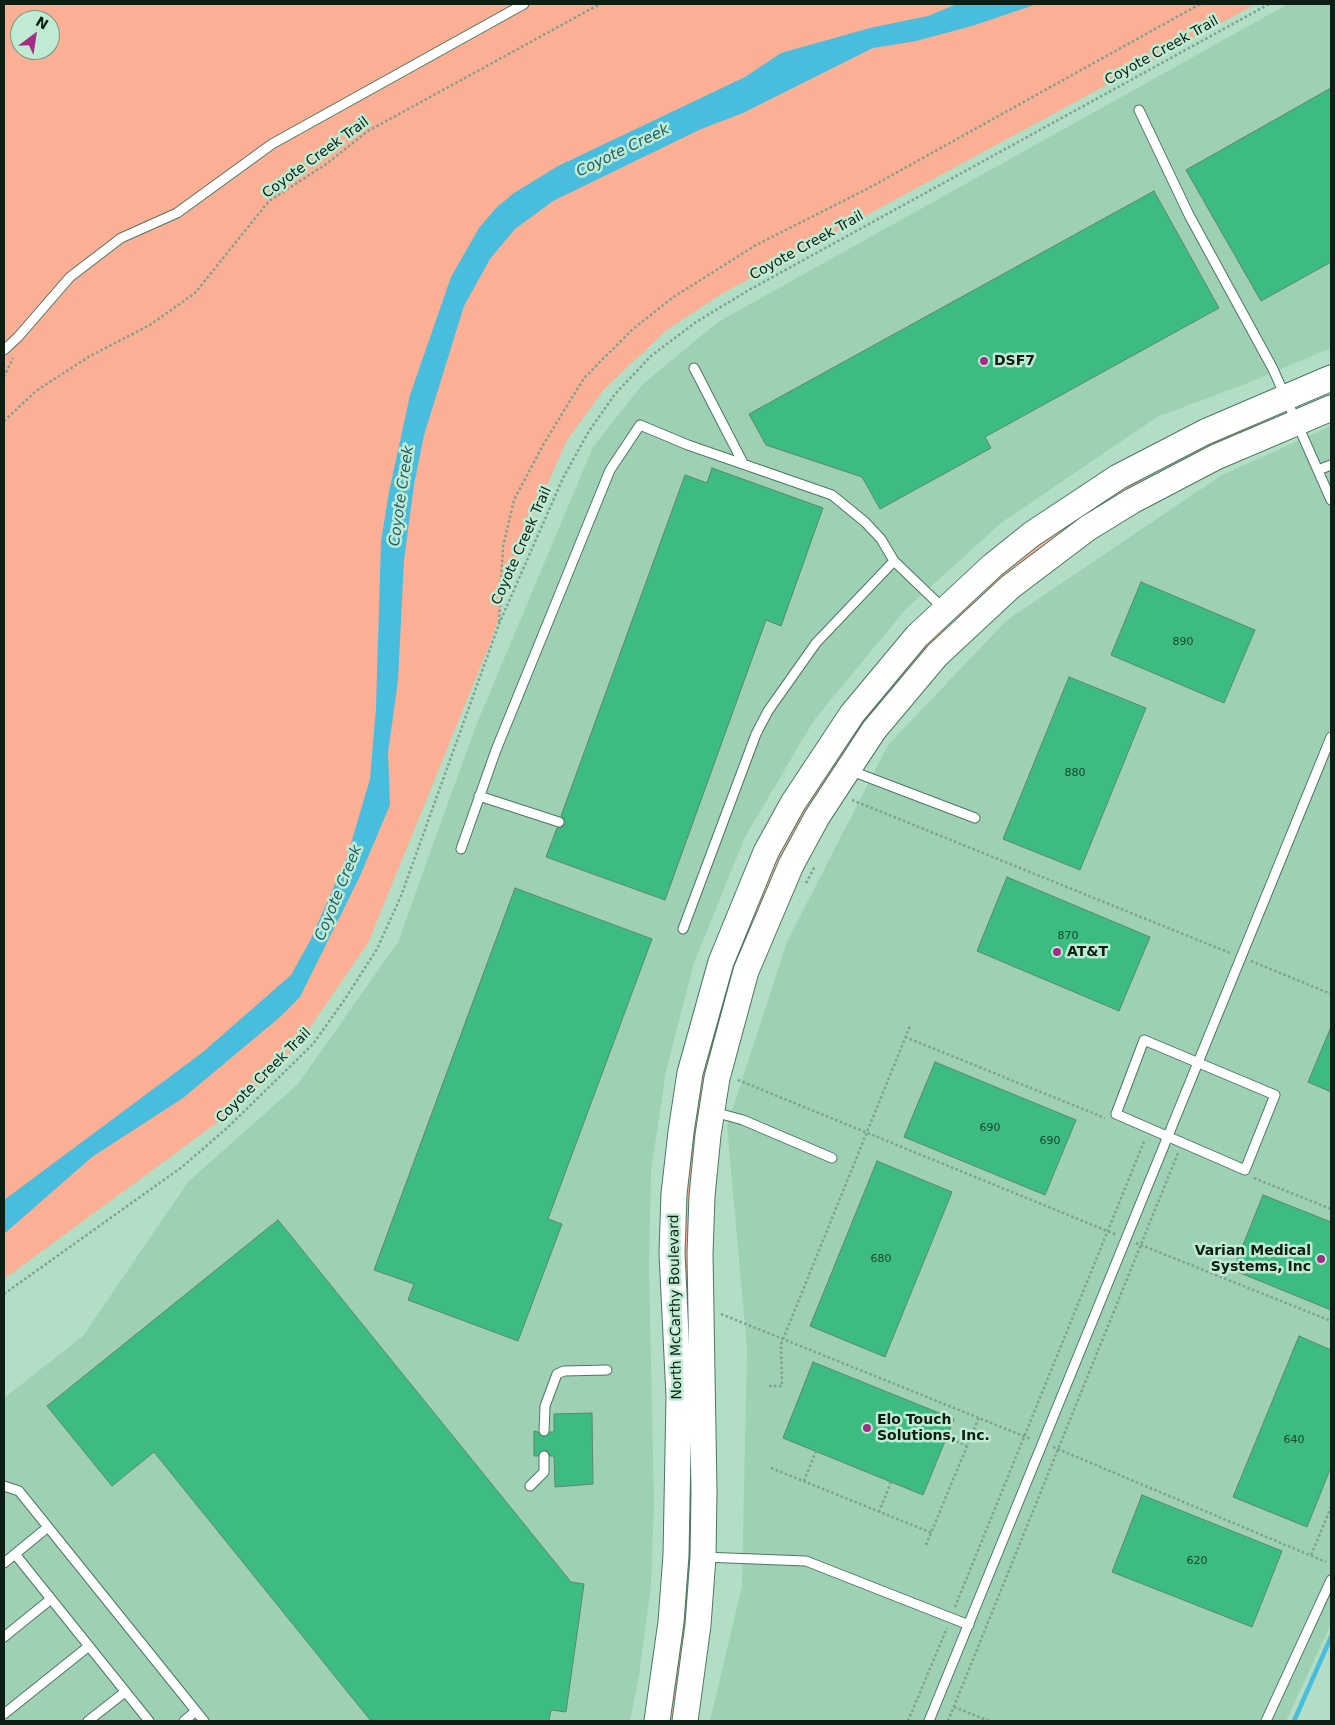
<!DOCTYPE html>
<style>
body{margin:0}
#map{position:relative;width:1335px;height:1725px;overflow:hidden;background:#b1dec4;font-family:"DejaVu Sans",sans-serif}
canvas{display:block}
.frame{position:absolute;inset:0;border:5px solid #0d1e15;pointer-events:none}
.north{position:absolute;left:10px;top:10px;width:50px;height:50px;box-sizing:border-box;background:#beebd1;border:1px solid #779986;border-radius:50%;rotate:31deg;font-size:14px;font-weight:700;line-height:20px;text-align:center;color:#0d1e15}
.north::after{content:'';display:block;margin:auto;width:18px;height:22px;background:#a42e87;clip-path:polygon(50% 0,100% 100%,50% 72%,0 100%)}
</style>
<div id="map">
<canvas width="1335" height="1725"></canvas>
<div class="frame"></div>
<div class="north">N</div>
</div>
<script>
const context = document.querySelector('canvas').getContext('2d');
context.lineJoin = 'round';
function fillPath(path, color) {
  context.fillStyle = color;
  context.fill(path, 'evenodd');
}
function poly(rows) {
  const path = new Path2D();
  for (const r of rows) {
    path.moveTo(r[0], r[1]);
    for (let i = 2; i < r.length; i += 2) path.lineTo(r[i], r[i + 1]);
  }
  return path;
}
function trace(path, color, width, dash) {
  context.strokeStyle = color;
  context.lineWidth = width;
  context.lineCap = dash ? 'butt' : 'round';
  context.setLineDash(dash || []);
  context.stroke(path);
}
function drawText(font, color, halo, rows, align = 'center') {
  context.font = font + ' "DejaVu Sans",sans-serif';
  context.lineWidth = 5;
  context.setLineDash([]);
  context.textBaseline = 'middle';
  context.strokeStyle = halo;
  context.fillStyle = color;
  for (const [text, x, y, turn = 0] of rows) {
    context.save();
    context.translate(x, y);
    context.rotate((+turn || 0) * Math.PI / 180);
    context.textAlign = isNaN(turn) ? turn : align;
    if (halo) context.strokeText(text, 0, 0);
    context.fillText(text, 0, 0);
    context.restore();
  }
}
const built = poly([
 [1288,4,1331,4,1331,348,1248,383,1157,417,1001,523,906,609,814,720,745,837,694,963,666,1071,651,1172,649,1265,654,1505,651,1585,639,1676,630,1721,4,1721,4,1398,83,1336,188,1182,298,1084,398,942,475,728,593,447,642,385,718,322],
 [1331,426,1331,1624,1286,1721,710,1721,742,1586,747,1348,727,1126,787,942,888,745,1007,620,1222,475]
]);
const green = poly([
 [4,4,1256,4,723,293,668,329,605,388,567,440,521,543,493,636,368,943,295,1049,237,1108,4,1279],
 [20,20,50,20,50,50,20,50],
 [1269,418,1268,420,1166,466,1129,488,1085,524,871,726,722,1036,696,1399,687,1321,685,1215,695,1116,705,1064,721,1002,737,953,768,876,802,812,853,732,908,665,965,606,1027,552,1139,478,1204,445],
 [688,1586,686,1619,676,1700,672,1721,670,1721]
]);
const water = poly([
 [957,4,1037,4,972,26,916,41,873,48,743,113,701,129,553,201,515,229,490,259,464,306,424,435,414,485,404,560,398,680,388,753,390,805,360,876,300,997,280,1017,183,1098,92,1157,4,1234,4,1200,203,1052,291,975,310,941,347,857,370,779,376,708,381,541,389,492,410,395,451,277,479,228,496,208,514,193,558,166,745,77,781,53,870,28,928,16]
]);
const stream = poly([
 [1294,1721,1331,1637]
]);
const building = poly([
 [1331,88,1331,262,1261,301,1186,170,1331,88],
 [1154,191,1219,308,985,437,991,448,880,509,862,477,766,445,749,414,1154,191],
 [712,468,823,508,781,626,766,620,665,900,546,857,557,828,561,828,565,824,565,820,561,816,685,475,707,483,712,468],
 [1141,582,1255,630,1224,703,1111,655,1141,582],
 [1069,677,1146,708,1080,870,1003,839,1069,677],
 [1007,877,1150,937,1119,1011,977,951,1007,877],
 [515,888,652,939,548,1219,562,1224,518,1341,408,1300,414,1284,374,1270,515,888],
 [1331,1027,1331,1092,1308,1082,1331,1027],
 [935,1062,1076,1120,1045,1195,904,1137,935,1062],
 [877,1161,952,1192,885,1357,810,1326,877,1161],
 [1263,1195,1331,1222,1331,1310,1233,1270,1263,1195],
 [278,1220,571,1582,584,1584,566,1712,551,1710,549,1721,371,1721,154,1452,112,1486,47,1406,278,1220],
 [1299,1336,1331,1350,1331,1467,1307,1527,1233,1497,1299,1336],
 [813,1362,954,1419,923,1495,783,1438,813,1362],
 [592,1413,593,1484,555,1487,554,1456,550,1456,548,1451,544,1450,538,1456,534,1456,534,1431,538,1432,544,1437,550,1432,554,1432,554,1414,592,1413],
 [1142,1495,1282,1551,1252,1627,1112,1572,1142,1495]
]);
const path = poly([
 [4,377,13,358],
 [4,421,36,391,90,356,150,325,195,293,269,201,325,165,368,131,600,4],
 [499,622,503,547,514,500,543,445,584,378,633,329,672,298,756,245,867,189,1200,4],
 [852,800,1230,953],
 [806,883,815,866],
 [1251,961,1331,994],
 [905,1037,1105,1118],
 [738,1080,1117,1235],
 [1254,1178,1331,1209],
 [1136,1243,1331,1321],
 [4,1294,182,1167,227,1128,313,1044,345,999,377,949,401,896,499,624,563,478,589,431,615,394,651,356,696,322,749,290,1269,4],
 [721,1314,1031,1439],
 [769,1386,782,1386,781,1344,910,1026],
 [947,1437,967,1446],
 [1053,1447,1326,1562],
 [771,1468,932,1533],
 [804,1481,816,1451],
 [879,1512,891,1482],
 [926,1545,979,1417],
 [1311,1555,1331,1507],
 [955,1607,1145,1139],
 [954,1707,989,1721],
 [908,1721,947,1628],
 [948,1721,1178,1153]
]);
const service = poly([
 [1139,110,1189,215,1273,369,1331,500],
 [4,350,18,337,70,277,121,238,177,213,272,144,524,4],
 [694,368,743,463],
 [1318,470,1331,465],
 [849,770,975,818],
 [479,796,559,822],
 [461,849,496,750,610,470,640,425,688,445,832,495,865,522,881,539,894,561,944,609],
 [683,929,756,734,768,711,816,643,894,561],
 [1144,1040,1275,1095,1245,1170,1116,1114,1144,1040],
 [714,1112,743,1120,832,1158],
 [544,1431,545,1406,557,1374,564,1371,607,1370],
 [4,1486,19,1491,204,1721],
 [530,1486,544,1472,544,1456],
 [15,1554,149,1721],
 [703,1557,806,1561,969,1625],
 [4,1563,48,1527],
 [4,1637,51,1599],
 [4,1714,89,1646],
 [88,1721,125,1692],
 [184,1721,196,1711],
 [929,1721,1331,737],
 [1266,1721,1331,1580]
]);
const secondary = poly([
 [657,1721,671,1622,676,1555,679,1397,672,1253,674,1194,681,1132,690,1073,721,962,766,852,793,803,852,714,917,636,992,566,1032,534,1118,477,1205,432,1331,378],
 [685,1721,698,1625,703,1557,704,1492,700,1254,702,1196,708,1135,717,1078,746,971,791,865,817,817,874,730,937,655,1010,587,1088,528,1132,501,1216,457,1331,408]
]);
const markers = [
 [984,361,5,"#a42e87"],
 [1057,952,5,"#a42e87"],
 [1321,1259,5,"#a42e87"],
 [867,1428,5,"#a42e87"]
];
const numberNames = [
 ["890",1183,642],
 ["880",1075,773],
 ["870",1068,936],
 ["690",990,1128],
 ["690",1050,1141],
 ["680",881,1259],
 ["640",1294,1440],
 ["620",1197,1561]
];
const streetNames = [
 ["Coyote Creek Trail",1162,51,-29],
 ["Coyote Creek Trail",316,158,-36],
 ["Coyote Creek Trail",807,246,-29],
 ["Coyote Creek Trail",522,546,-66],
 ["Coyote Creek Trail",264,1076,-45],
 ["North McCarthy Boulevard",676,1307,-91]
];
const poiNames = [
 ["DSF7",994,361],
 ["AT&T",1067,952],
 ["Varian Medical",1311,1251,"right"],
 ["Systems, Inc",1311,1267,"right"],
 ["Elo Touch",877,1420],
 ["Solutions, Inc.",877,1436]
];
const waterNames = [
 ["Coyote Creek",623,151,-26],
 ["Coyote Creek",402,496,-82],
 ["Coyote Creek",339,893,-68]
];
fillPath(built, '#9ed1b4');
fillPath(green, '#fbaf95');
fillPath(water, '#49bddd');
trace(stream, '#49bddd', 4.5);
fillPath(building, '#3dbc82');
trace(building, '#5d8770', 1);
trace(service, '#4d7760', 11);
trace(secondary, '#4d7760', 27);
trace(path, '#7ea28e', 2.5, [2.5, 2.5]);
trace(service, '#fff', 9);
trace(secondary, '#fff', 25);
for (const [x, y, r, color] of markers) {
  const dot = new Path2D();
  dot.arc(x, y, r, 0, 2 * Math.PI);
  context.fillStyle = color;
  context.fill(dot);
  trace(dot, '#beebd1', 2);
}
drawText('11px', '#194630', null, numberNames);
drawText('14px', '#0d1e15', '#beebd1', streetNames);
drawText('bold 14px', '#0d1e15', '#beebd1', poiNames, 'left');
drawText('italic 15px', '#215f70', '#beebd1', waterNames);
</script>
